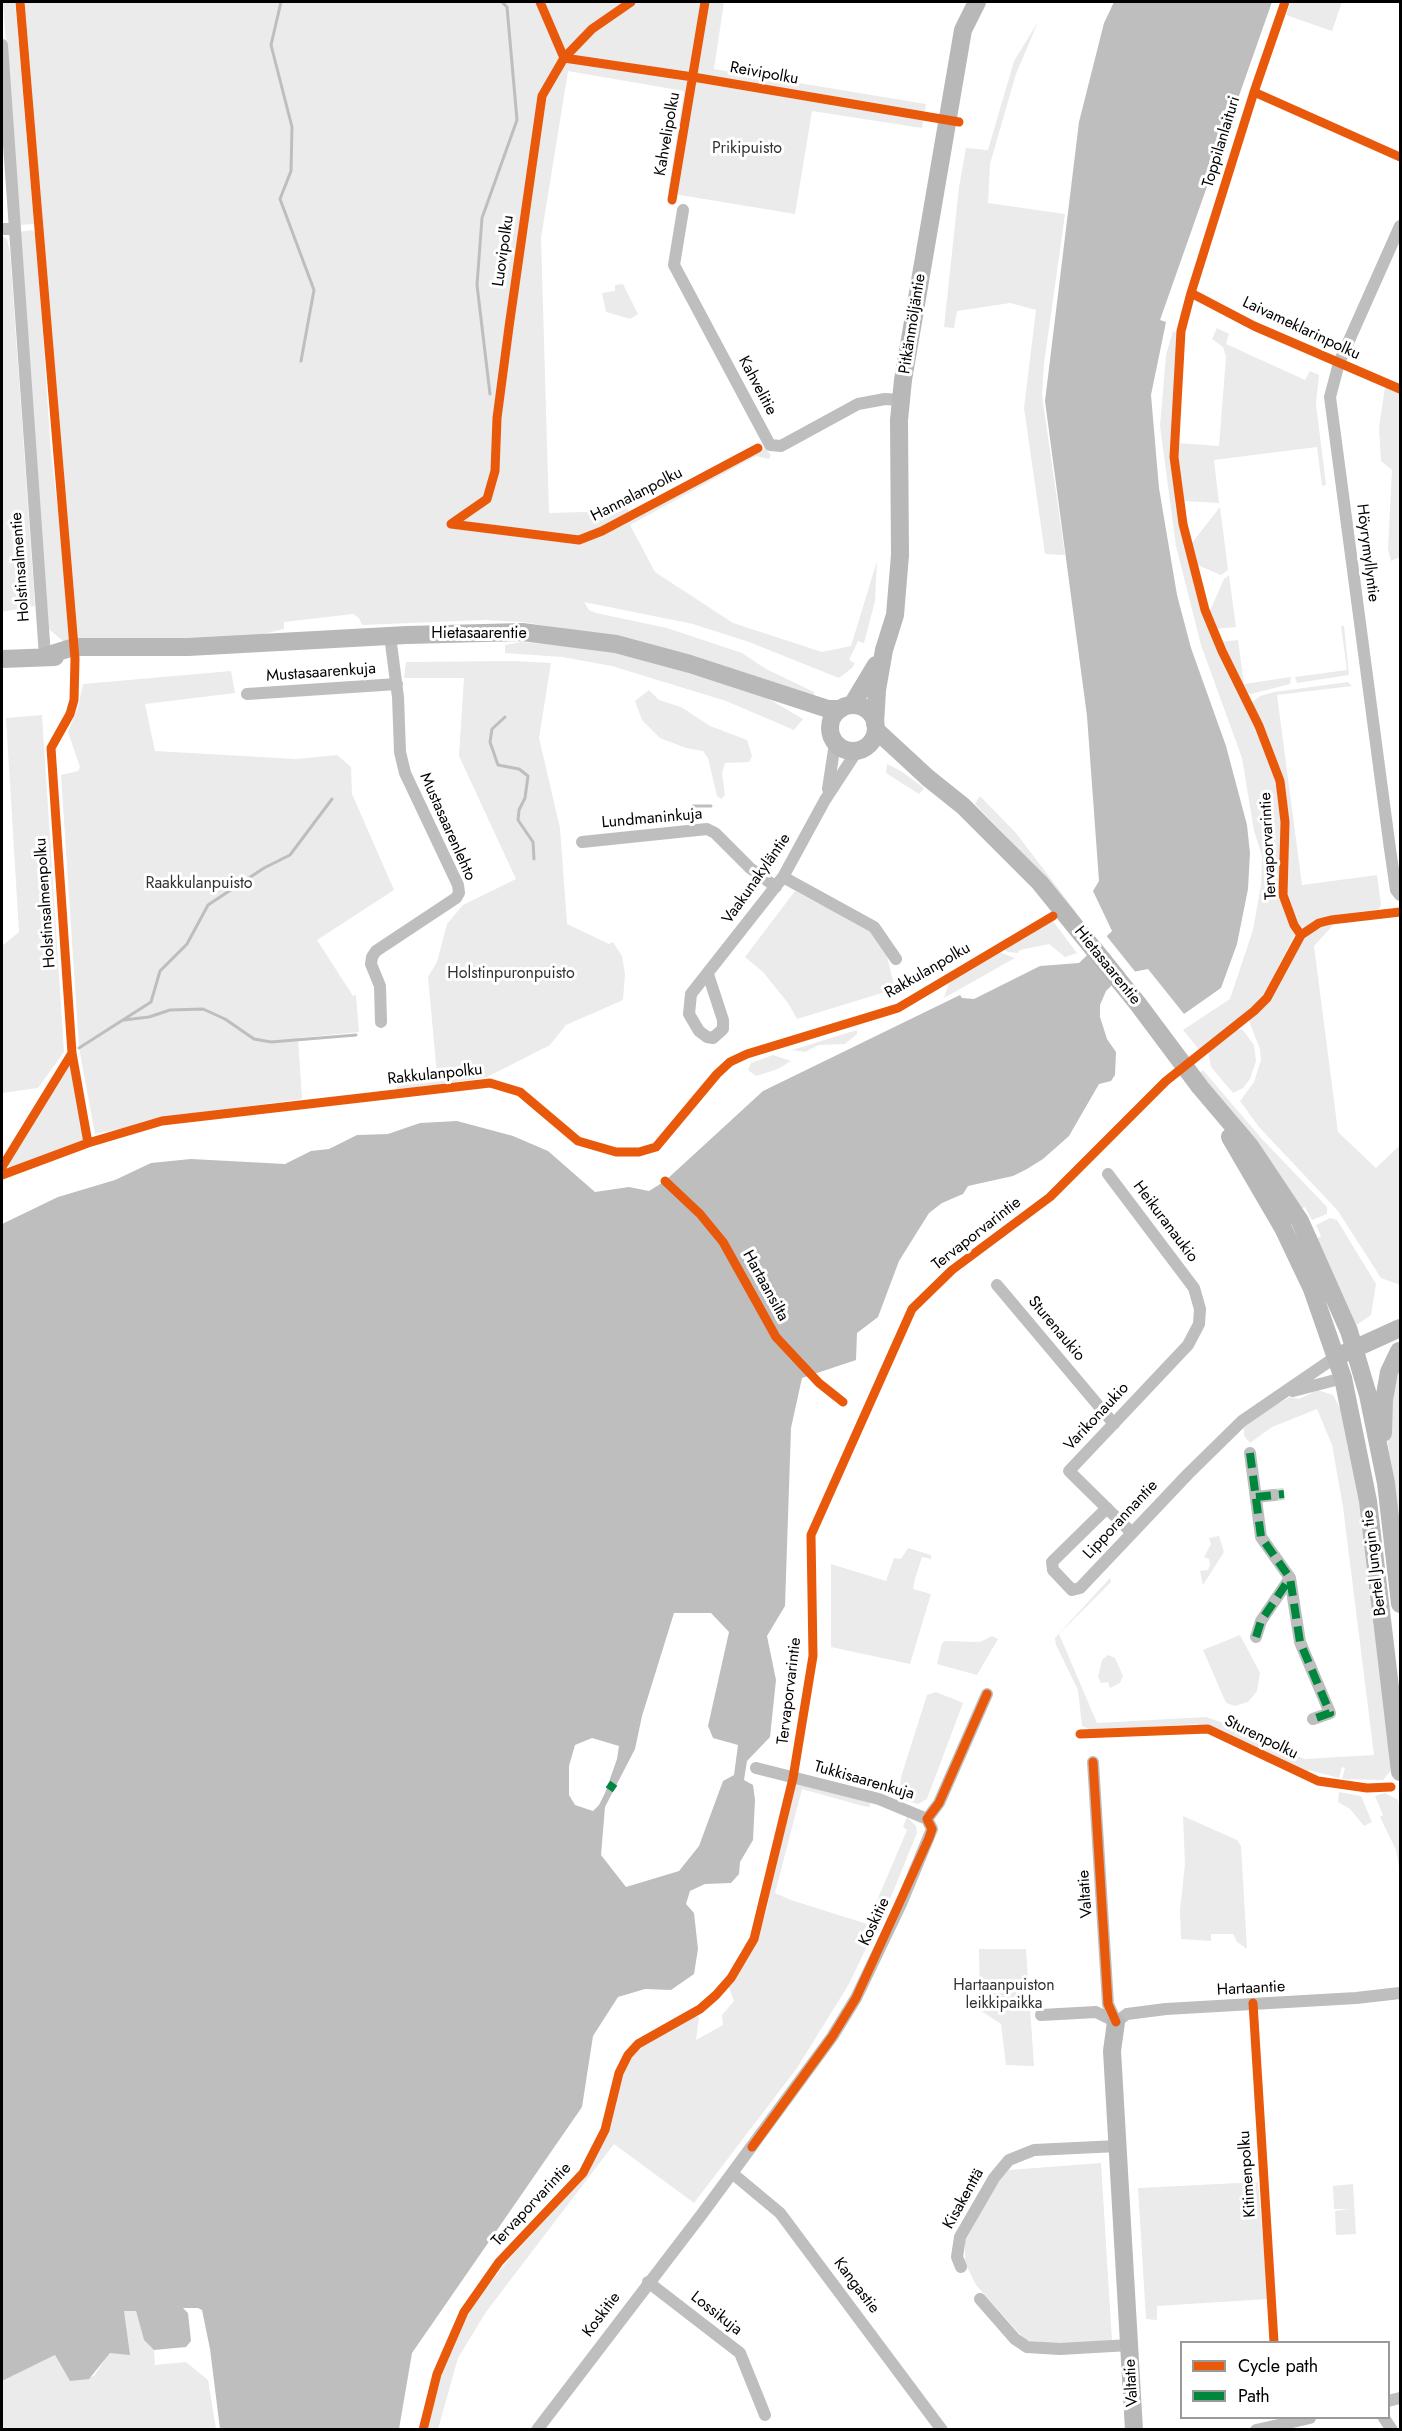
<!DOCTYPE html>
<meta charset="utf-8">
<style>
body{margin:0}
#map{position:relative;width:1402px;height:2431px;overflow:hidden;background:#fff;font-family:Jost,sans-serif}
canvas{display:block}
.frame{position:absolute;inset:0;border:3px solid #000;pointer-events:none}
.legend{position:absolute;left:1180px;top:2341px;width:210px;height:78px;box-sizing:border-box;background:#fff;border:2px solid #999;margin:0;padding:8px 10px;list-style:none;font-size:18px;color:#000}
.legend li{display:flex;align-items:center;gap:12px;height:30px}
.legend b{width:30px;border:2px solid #999}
</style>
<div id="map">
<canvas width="1402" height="2431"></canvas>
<div class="frame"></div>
<ul class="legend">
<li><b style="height:8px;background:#e8590c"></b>Cycle path</li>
<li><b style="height:8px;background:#00873e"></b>Path</li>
</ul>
</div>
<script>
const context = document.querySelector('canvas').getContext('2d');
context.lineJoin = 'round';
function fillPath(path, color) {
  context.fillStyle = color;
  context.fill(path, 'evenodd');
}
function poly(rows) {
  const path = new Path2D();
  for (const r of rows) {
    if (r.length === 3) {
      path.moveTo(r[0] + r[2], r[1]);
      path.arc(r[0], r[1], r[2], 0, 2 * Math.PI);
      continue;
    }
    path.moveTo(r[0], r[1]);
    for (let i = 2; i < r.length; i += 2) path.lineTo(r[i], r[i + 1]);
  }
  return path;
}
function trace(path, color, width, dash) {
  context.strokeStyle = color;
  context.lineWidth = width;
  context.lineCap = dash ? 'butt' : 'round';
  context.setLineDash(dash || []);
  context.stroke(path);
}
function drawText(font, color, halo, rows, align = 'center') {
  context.font = font + ' Jost,sans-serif';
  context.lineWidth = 6;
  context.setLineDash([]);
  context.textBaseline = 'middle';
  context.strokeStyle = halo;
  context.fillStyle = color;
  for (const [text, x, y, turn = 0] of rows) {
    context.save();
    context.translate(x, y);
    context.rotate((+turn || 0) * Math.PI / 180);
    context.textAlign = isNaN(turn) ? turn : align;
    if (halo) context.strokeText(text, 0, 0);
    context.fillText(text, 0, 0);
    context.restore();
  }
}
const green = poly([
 [3,2,15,2,34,224,19,225],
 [23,2,724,2,714,69,926,104,922,128,812,111,795,214,668,193,684,91,568,71,541,238,549,513,621,511,627,508,632,519,765,448,771,455,769,459,756,456,630,525,655,572,733,623,822,652,851,646,877,561,875,601,864,643,858,641,849,660,855,663,852,668,839,678,749,642,693,624,584,602,589,610,596,613,667,628,742,653,766,669,814,692,814,696,619,637,522,622,484,620,362,625,359,618,353,614,284,622,284,629,255,636,77,643],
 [1291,2,1342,2,1332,31,1286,15],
 [1038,22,1016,74,990,164,988,203,1065,214,1044,364,1042,395,1065,555,1045,554,1024,408,1036,310,1010,303,957,311,954,328,944,327,959,187,966,148,988,150,1014,61],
 [32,230,36,233,51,453,68,594,71,643,65,643,49,629,19,232],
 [2,236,7,239,10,252,35,606,2,612],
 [623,284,638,314,630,319,606,312,602,293,615,291,615,285],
 [1217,328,1229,334,1226,344,1305,380,1310,371,1319,375,1316,404,1326,485,1322,486,1317,447,1214,460,1219,503,1182,501,1177,443,1219,446,1226,357,1223,347,1212,339],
 [1173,331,1179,333,1172,457,1185,543,1210,632,1257,728,1277,782,1282,823,1281,896,1295,934,1261,1000,1200,1051,1183,1030,1230,999,1253,930,1261,885,1262,856,1254,831,1242,758,1201,645,1176,546,1160,426,1166,355],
 [1385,387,1400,392,1400,557,1391,561,1388,549,1392,470,1381,461,1379,428],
 [1220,507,1228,570,1221,575,1195,564,1191,544],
 [1229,575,1236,627,1215,629,1215,620,1212,620,1209,613,1224,579],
 [1341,626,1344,626,1349,675,1297,683,1295,677,1347,670],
 [1238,640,1244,684,1291,677,1290,684,1251,694,1245,692,1220,642],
 [521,642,613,650,688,668,769,699,803,719,794,730,726,701,612,666,562,657,505,653,505,645],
 [512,661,551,663,539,738,560,828,567,924,609,944,613,942,622,956,625,974,623,1000,566,1025,550,1045,487,1077,397,1091,396,1079,437,1075,428,977,437,962,447,924,463,905,516,879,459,756,464,678,404,678,406,662],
 [231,671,235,693,145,704,155,751,296,759,337,755,351,767,352,794,394,890,317,940,353,996,356,995,359,1032,298,1038,302,1099,197,1113,95,1134,79,1048,61,775,78,771,80,767,68,732,78,707,83,684],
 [1348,682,1352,686,1277,695,1302,885,1377,875,1381,905,1379,909,1330,916,1303,928,1294,919,1286,894,1288,823,1282,780,1251,703,1260,696,1274,692],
 [649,690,659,700,681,707,710,726,747,740,752,756,749,762,725,763,722,773,725,795,721,799,717,796,708,758,703,751,686,748,660,738,642,720,635,701],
 [42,715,64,1052,38,1088,2,1093,2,946,19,932,6,718],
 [887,764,901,771,924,788,919,794,886,773],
 [980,796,1016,833,1076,912,1074,914,1040,871,975,804],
 [795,891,868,929,886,952,895,989,797,1019,788,1003,763,972,745,957],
 [1052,920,1077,953,1065,957,1049,944,1020,950,1018,953,1008,952,1003,949],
 [1336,922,1314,946,1338,1132,1376,1168,1400,1145,1400,1285,1381,1278,1338,1211,1259,1127,1240,1101,1254,1082,1261,1060,1260,1049,1249,1021,1269,1000,1294,949,1303,938,1315,928],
 [999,952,1015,958,944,998,950,980],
 [1242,1029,1254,1045,1256,1061,1250,1079,1243,1088,1233,1093,1211,1067,1208,1052,1236,1030],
 [857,1030,857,1034,845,1044,819,1045,805,1052,792,1050],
 [773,1055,791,1061,778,1069,756,1076,748,1070,751,1063],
 [71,1064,84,1141,9,1169,8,1163,67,1065],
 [1203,1070,1261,1138,1327,1207,1327,1214,1312,1220,1305,1207,1300,1209,1198,1074],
 [1330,1218,1337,1220,1376,1284,1371,1315,1355,1326,1316,1239,1321,1236,1316,1225],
 [1400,1357,1400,1530,1387,1437],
 [1318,1390,1333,1395,1342,1412,1360,1491,1382,1697,1392,1769,1383,1780,1342,1779,1345,1768,1342,1767,1339,1778,1309,1770,1307,1774,1219,1729,1197,1724,1092,1730,1082,1726,1078,1690,1056,1645,1055,1638,1110,1578,1111,1582,1059,1634,1097,1723,1206,1717,1242,1729,1304,1759,1374,1755,1343,1507,1332,1445,1317,1409,1272,1427,1250,1443,1244,1436,1244,1427,1258,1415,1290,1397,1299,1399],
 [1219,1536,1224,1552,1203,1585,1200,1571,1208,1570,1210,1565,1209,1559,1204,1557,1211,1544,1209,1538],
 [908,1548,931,1555,931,1559,922,1557,915,1579,913,1589,931,1594,910,1664,831,1647,831,1564,886,1581,894,1558,901,1559],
 [1240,1635,1260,1673,1257,1691,1248,1702,1235,1706,1226,1703,1203,1650],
 [992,1636,998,1639,977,1675,937,1664,942,1643,945,1641,980,1642],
 [1108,1655,1115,1658,1123,1676,1120,1683,1110,1688,1108,1682,1101,1683,1098,1677,1102,1660],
 [936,1692,963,1703,927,1799,918,1804,899,1799,901,1777,927,1695],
 [795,1783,868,1801,870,1804,870,1807,863,1806,802,1789,775,1893,791,1900,867,1924,907,1830,903,1827,907,1817,916,1826,917,1833,893,1892,849,1984,797,2068,694,2203,614,2144,486,2312,458,2358,438,2429,425,2430,439,2375,454,2339,478,2298,510,2258,584,2177,606,2134,621,2077,630,2057,640,2047,695,2015,699,2017,696,2040,723,2025,722,2015,734,2001,728,1985,757,1940,766,1911],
 [1339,1792,1361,1796,1372,1822,1364,1826,1350,1809,1338,1802],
 [1385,1793,1398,1800,1400,1814,1400,1873,1396,1850,1380,1817,1383,1815,1375,1796],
 [1183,1816,1237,1840,1241,1846,1247,1949,1237,1942,1233,1934,1211,1934,1211,1941,1181,1939,1180,1910,1185,1864],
 [979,1949,1026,1949,1034,2066,1006,2065,1001,2024,980,2010],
 [1101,2163,1112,2341,1059,2344,1025,2340,976,2285,965,2263,965,2241,996,2183,1009,2170],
 [1258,2182,1268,2299,1157,2306,1157,2320,1146,2319,1138,2188],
 [1353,2184,1356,2234,1336,2235,1335,2211,1349,2209,1334,2209,1333,2186],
 [124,2311,136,2311,144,2340,154,2350,155,2365,186,2362,208,2380,216,2429,2,2429,2,2381,55,2355,70,2380,94,2376,110,2352]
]);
const water = poly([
 [1114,2,1272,2,1160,320,1166,322,1151,395,1159,488,1177,595,1191,648,1226,746,1247,825,1250,853,1248,889,1237,944,1221,988,1184,1014,1148,969,1123,974,1106,991,1100,1005,1100,1017,1107,1039,1116,1052,1115,1075,1111,1081,1099,1084,1069,1136,1043,1159,1027,1169,1013,1176,968,1186,963,1194,942,1203,929,1213,899,1261,878,1317,857,1333,856,1360,802,1378,791,1428,785,1606,767,1636,776,1680,770,1737,747,1761,744,1780,753,1785,755,1800,753,1840,740,1862,739,1874,731,1883,705,1884,690,1891,686,1904,694,1913,698,1949,694,1974,671,1990,645,1989,618,1997,593,2036,582,2107,412,2353,399,2429,220,2429,210,2349,202,2310,198,2308,183,2308,188,2313,191,2341,186,2347,154,2350,144,2340,136,2311,124,2311,130,2355,110,2353,89,2379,70,2381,55,2355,2,2381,2,1224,58,1197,115,1180,151,1163,191,1159,285,1164,311,1151,329,1149,357,1135,388,1134,420,1123,457,1121,513,1136,548,1151,595,1192,629,1187,649,1191,665,1181,763,1091,960,995,962,998,974,999,1040,966,1079,963,1112,931,1093,891,1099,881,1087,716,1045,401,1079,122,1104,23],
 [674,1613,711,1613,729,1632,708,1726,713,1738,738,1745,734,1775,723,1781,699,1846,679,1871,626,1887,601,1855,605,1807,635,1749,642,1716],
 [592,1738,619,1746,617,1759,605,1793,599,1805,593,1811,575,1805,569,1795,569,1766,575,1745]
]);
const pier = poly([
 [1105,934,1137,974,1127,976,1098,940]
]);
const stream = poly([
 [281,2,271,45,292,127,291,171,280,199,314,290,301,361],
 [490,394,477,285,482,218,517,120,507,7,502,2],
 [505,717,492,729,490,742,498,765,519,769,528,776,525,798,519,810,518,820,533,842,534,859],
 [693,806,711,806],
 [124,1020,149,1017,170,1010,203,1009,225,1019,254,1039,271,1042,356,1035],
 [79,1048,151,1002,160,971,187,944,208,905,264,868,290,855,332,799]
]);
const streetTunnel = poly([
 [1274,1495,1284,1494]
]);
const street = poly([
 [2,45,45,656],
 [683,210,674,265,770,445,781,446,858,404,885,399,901,400],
 [1400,226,1339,363,1330,397,1390,849,1396,890,1400,895],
 [2,229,14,229],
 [247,694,397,684],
 [828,789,835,743],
 [582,842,707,829,715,833,750,868,776,887],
 [783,877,874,927,896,959],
 [708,974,723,1020,723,1029,713,1038,707,1037,699,1031,689,1014,691,994,783,877,825,800,857,751],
 [381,1022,380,986,371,964,372,957,376,951,456,898,459,893,458,885,405,773,400,752,398,697,390,636],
 [1108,1174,1194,1288,1200,1309,1199,1324,1188,1345,1069,1471,1131,1532],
 [997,1285,1114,1424],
 [1293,1391,1343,1378],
 [1250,1453,1261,1537,1290,1578,1300,1642,1330,1713,1313,1719],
 [1256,1497,1274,1495],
 [1107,1508,1052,1562,1053,1570,1072,1590,1080,1588,1188,1474,1242,1421,1337,1356],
 [1256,1637,1261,1621,1290,1578],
 [1093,1762,1108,2004,1116,2022],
 [756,1768,879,1799,927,1819],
 [927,1819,939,1803,987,1694],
 [1041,2015,1096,2012,1116,2022],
 [1116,2022,1127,2014,1166,2009,1356,1998,1400,1993],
 [732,2173,780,2213,942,2430],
 [961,2267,957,2257,960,2237,994,2178,1009,2160,1034,2150,1118,2146],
 [648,2282,740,2353,765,2415],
 [980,2299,1015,2339,1027,2347,1060,2349,1130,2345],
 [1388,2401,1400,2398],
 [1384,2418,1392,2430],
 [537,2430,702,2214,832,2037,856,1998,901,1904,932,1829,927,1819],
 [1256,2430,1310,2418]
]);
const secondary = poly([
 [45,656,74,647,188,647,407,635,522,632,616,644,690,664,828,709,841,709],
 [2,659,55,657],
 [852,705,876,665],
 [853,728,23],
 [875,724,877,690,884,650,895,615,900,555,899,420,903,380,963,30,977,2],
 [876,730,928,778,963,806,1040,883,1138,1004,1200,1087,1250,1146,1300,1221,1349,1331,1368,1395,1386,1483,1400,1604],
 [1230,1137,1283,1228,1312,1289,1343,1378,1368,1501,1400,1772],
 [1345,1353,1400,1328],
 [1383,1433,1384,1400,1389,1372,1399,1351],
 [1116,2022,1112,2051,1134,2430]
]);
const quiet = poly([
 [1250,1453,1261,1537,1290,1578,1300,1642,1330,1713,1313,1719],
 [1256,1497,1284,1494],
 [1256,1637,1261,1621,1290,1578],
 [608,1784,615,1789]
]);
const cycleway = poly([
 [540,2,564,58,693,77,959,122],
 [1285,2,1254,92,1191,293,1181,331,1174,457,1183,524,1205,610,1222,651,1259,726,1280,781,1285,822,1283,895,1294,925,1301,935],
 [1254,92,1400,157],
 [672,200,705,2],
 [1191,293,1254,326,1400,389],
 [451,524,487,499,495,471,497,418,509,327,542,96,564,58,592,29,631,2],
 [451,524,579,540,602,531,758,448],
 [88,1143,162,1121,490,1083,520,1092,578,1141,616,1152,639,1152,656,1147,717,1074,730,1062,747,1054,898,1008,1053,916],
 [2,1167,72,1053,51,748,70,714,74,700,75,659,20,2],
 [2,1175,88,1143,72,1053],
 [665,1181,700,1214,723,1242,776,1337,819,1383,843,1402],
 [1080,1734,1208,1729,1318,1781,1367,1788,1391,1787],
 [1093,1762,1108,2004,1116,2022],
 [1253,2003,1274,2342],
 [752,2147,832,2037,856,1998,929,1838,932,1829,927,1819,939,1803,987,1694],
 [423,2430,437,2374,464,2312,499,2262,583,2173,605,2130,619,2073,628,2055,638,2044,700,2009,716,1995,731,1978,754,1939,793,1778,813,1656,811,1535,912,1309,952,1270,1050,1197,1166,1081,1254,1011,1267,998,1301,935,1319,923,1331,920,1400,912]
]);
const streetNames = [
 ["Reivipolku",764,74,10],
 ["Kahvelipolku",668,134,-80],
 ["Toppilanlaituri",1222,142,-73],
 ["Luovipolku",504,251,-82],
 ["Pitkänmöljäntie",913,324,-81],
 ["Laivameklarinpolku",1301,329,25],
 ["Kahvelitie",757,386,62],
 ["Hannalanpolku",637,495,-27],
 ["Höyrymyllyntie",1367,553,83],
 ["Holstinsalmentie",21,567,-94],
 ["Hietasaarentie",479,634],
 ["Mustasaarenkuja",321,673,-4],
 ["Lundmaninkuja",652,819,-5],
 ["Mustasaarenlehto",447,827,66],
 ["Tervaporvarintie",1269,846,-93],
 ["Vaakunakyläntie",757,879,-55],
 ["Holstinsalmenpolku",46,903,-94],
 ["Hietasaarentie",1107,966,51],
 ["Rakkulanpolku",928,971,-30],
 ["Rakkulanpolku",435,1075,-6],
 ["Heikuranaukio",1165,1222,53],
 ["Tervaporvarintie",977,1234,-38],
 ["Hartaansilta",765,1286,61],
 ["Sturenaukio",1056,1329,50],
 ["Varikonaukio",1097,1417,-47],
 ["Lipporannantie",1121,1520,-47],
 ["Bertel Jungin tie",1375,1563,-97],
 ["Tervaporvarintie",790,1691,-83],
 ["Sturenpolku",1261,1738,26],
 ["Tukkisaarenkuja",864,1781,16],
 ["Valtatie",1086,1894,-94],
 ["Koskitie",875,1922,-65],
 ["Hartaantie",1251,1989,-3],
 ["Kitimenpolku",1248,2174,-94],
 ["Kisakenttä",964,2199,-61],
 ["Tervaporvarintie",532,2205,-47],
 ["Kangastie",856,2286,53],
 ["Lossikuja",716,2314,38],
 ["Koskitie",602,2315,-53],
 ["Valtatie",1132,2383,-93]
];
const parkNames = [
 ["Prikipuisto",747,149],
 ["Raakkulanpuisto",199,884],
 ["Holstinpuronpuisto",511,974],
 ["Hartaanpuiston",1004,1986],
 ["leikkipaikka",1004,2004]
];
fillPath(green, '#ebebeb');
fillPath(water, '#bebebe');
fillPath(pier, '#fff');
trace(stream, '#bebebe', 3);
trace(streetTunnel, '#d9d9d9', 12, [12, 6]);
trace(street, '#bebebe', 12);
trace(secondary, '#b8b8b8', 18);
trace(quiet, '#00873e', 8, [15, 8]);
trace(cycleway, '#e8590c', 9);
drawText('16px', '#000', '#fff', streetNames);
drawText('16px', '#323232', '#fff', parkNames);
</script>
